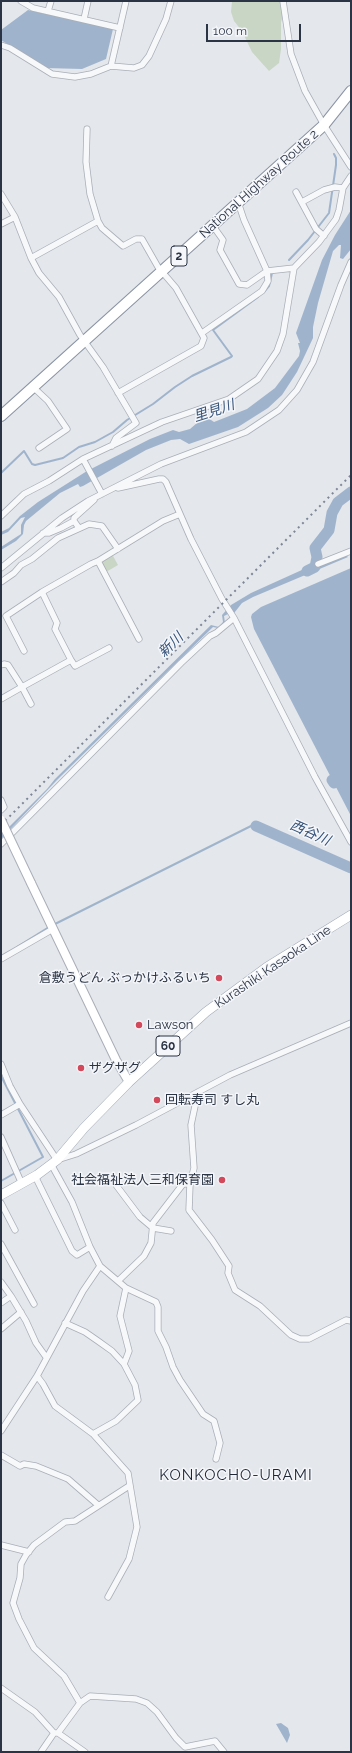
<!DOCTYPE html>
<meta charset="utf-8">
<style>
body{margin:0}
#map{position:relative;width:352px;height:1753px;overflow:hidden;background:#e4e7ec;font-family:Raleway,sans-serif}
canvas{display:block}
.frame{position:absolute;inset:0;border:2px solid #2b3445;pointer-events:none}
.scale{position:absolute;left:206px;top:24px;width:95px;height:18px;box-sizing:border-box;border:2px solid #2b3445;border-top:0;padding-left:5px;font-size:12px;line-height:14px;white-space:nowrap;color:#2b3445;-webkit-text-stroke:3px #f4f6f9;paint-order:stroke}
</style>
<div id="map">
<canvas width="352" height="1753"></canvas>
<div class="frame"></div>
<div class="scale">100 m</div>
</div>
<script>
const context = document.querySelector('canvas').getContext('2d');
context.lineJoin = 'round';
function fillPath(path, color) {
  context.fillStyle = color;
  context.fill(path, 'evenodd');
}
function poly(rows) {
  const path = new Path2D();
  for (const r of rows) {
    path.moveTo(r[0], r[1]);
    for (let i = 2; i < r.length; i += 2) path.lineTo(r[i], r[i + 1]);
  }
  return path;
}
function trace(path, color, width, dash) {
  context.strokeStyle = color;
  context.lineWidth = width;
  context.lineCap = dash ? 'butt' : 'round';
  context.setLineDash(dash || []);
  context.stroke(path);
}
function drawText(font, color, halo, rows, align = 'center') {
  context.font = font + ' Raleway,"Noto Sans JP",sans-serif';
  context.lineWidth = 3;
  context.setLineDash([]);
  context.textBaseline = 'middle';
  context.strokeStyle = halo;
  context.fillStyle = color;
  for (const [text, x, y, turn = 0] of rows) {
    context.save();
    context.translate(x, y);
    context.rotate((+turn || 0) * Math.PI / 180);
    context.textAlign = isNaN(turn) ? turn : align;
    if (halo) context.strokeText(text, 0, 0);
    context.fillText(text, 0, 0);
    context.restore();
  }
}
const green = poly([
 [232,1,287,1,281,22,281,49,279,63,269,71,252,52,242,31,234,21,231,12],
 [113,556,118,565,106,572,101,562]
]);
const water = poly([
 [28,10,113,29,106,59,82,69,45,68,1,40,1,30],
 [351,210,351,249,343,259,340,258,341,245,339,245,333,251,318,303,313,327,313,338,297,372,282,395,268,408,238,427,189,444,180,439,171,440,146,450,83,486,80,487,78,484,60,493,26,521,24,525,23,534,16,541,1,550,1,547,21,534,21,525,25,517,21,518,8,532,1,535,1,532,9,528,20,516,38,502,87,471,150,439,173,430,179,432,190,429,197,423,208,418,214,422,247,409,275,388,299,356,300,351,298,343,300,343,296,333,322,260,335,235],
 [346,555,348,557,253,597,242,603,231,617,228,614,224,616,225,623,218,628,213,627,57,780,1,839,1,835,47,789,55,779,211,625,219,627,223,622,222,615,231,605,251,593,304,569,310,567,318,567],
 [351,568,351,816,254,629,251,617,252,614,261,607],
 [281,1723,288,1728,290,1735,287,1743,276,1724]
]);
const stream = poly([
 [289,260,308,240,329,213,336,165,336,158,334,154],
 [263,293,269,286,272,273,273,273],
 [1,473,24,451,32,464,35,465,63,458,79,447,95,442,113,432,127,420,153,404,175,387,192,376,231,357,232,356,213,330,258,297],
 [53,925,253,825,256,826],
 [17,947,49,927],
 [1,1076,43,1157,1,1181]
]);
const river = poly([
 [307,571,315,567,317,557,315,548,329,530,332,513,338,502,351,492],
 [332,780,334,783],
 [256,826,351,868]
]);
const street = poly([
 [21,1,33,8,120,28],
 [283,1,291,54,305,91,324,125,351,167],
 [48,11,51,1],
 [84,19,88,1],
 [1,45,10,48,52,74,75,77,91,74,111,66,134,68,142,65,149,56,166,19,171,1],
 [111,66,126,1],
 [87,129,86,162,90,194,98,221,102,228,123,246,136,239,142,239,158,267,176,288,204,338,201,346,118,393],
 [296,192,316,229,324,236],
 [1,194,15,217,31,258,39,273,59,297,80,335,103,367,136,423,116,438,112,446],
 [302,202,324,190,335,187,343,188],
 [1,224,15,217],
 [213,226,223,240,220,250,239,284,247,285,267,271,244,220,238,202],
 [31,258,98,221],
 [202,333,262,291,268,281,267,271,294,268],
 [33,387,48,401,67,429,39,448],
 [83,459,102,494],
 [118,488,159,479,163,479,166,482,191,539,222,599,234,618,315,777,351,842],
 [1,516,24,494,49,481,83,459,162,422,229,399,258,379,277,351,283,334,294,268,319,242,336,219,339,210,343,188,351,176],
 [79,528,74,521,74,518,94,500],
 [43,533,49,533,61,528,74,521],
 [98,561,139,639],
 [318,564,351,551],
 [1,568,62,518,88,501,161,464,246,432,279,410,297,390,313,362,341,285,351,262],
 [1,582,14,573,21,565,32,559,58,538,89,524,102,526,118,549],
 [24,651,6,616,42,592],
 [71,660,75,666,109,648],
 [1,665,4,664,8,665,22,687,71,660,55,629,57,623,42,592,91,564,98,561,163,521,180,514],
 [22,687,31,704],
 [1,699,22,687],
 [1,800,4,807,1,810],
 [1,844,181,663,210,636,216,633,234,618],
 [1,959,53,929],
 [1,1064,10,1086,20,1104,57,1160,76,1154,136,1125,230,1075,351,1023],
 [198,1092,191,1125,194,1168,190,1184,189,1210,212,1240,229,1266,228,1273,235,1290,260,1306,291,1335,300,1339,309,1339,346,1320,351,1321],
 [1,1115,20,1104],
 [1,1137,22,1184],
 [35,1176,72,1251,77,1255,90,1247],
 [116,1185,140,1217,153,1228,171,1231],
 [1,1203,15,1230],
 [1,1244,34,1304],
 [100,1266,126,1288,156,1302,158,1307,158,1331,166,1347,173,1367,180,1380,203,1414,214,1421,220,1443,216,1459],
 [118,1281,144,1256,151,1243,153,1223,183,1184,190,1184],
 [1,1282,11,1296,26,1321,36,1343,46,1357],
 [1,1303,11,1296],
 [65,1323,85,1332,98,1341,112,1351,124,1364],
 [1,1329,21,1312],
 [37,1376,43,1384,55,1406,93,1434,128,1473,137,1527,129,1559,108,1597],
 [1,1431,37,1376,83,1291,100,1266,90,1247,72,1202,51,1164],
 [93,1434,116,1421,138,1400,135,1385,124,1364,129,1351,120,1316,126,1288],
 [1,1455,20,1466,24,1464,36,1466,68,1479,98,1505],
 [1,1545,29,1552],
 [1,1688,35,1712,54,1733,58,1733,85,1752],
 [80,1703,64,1676,34,1648,19,1619,13,1603,20,1578,21,1564,26,1555,34,1545,65,1522,75,1521,129,1486],
 [58,1733,80,1703,90,1696,136,1699,147,1703,157,1712,176,1738,185,1747,215,1741,224,1752],
 [41,1752,54,1733]
]);
const secondary = poly([
 [31,883,116,1060,129,1082]
]);
const primary = poly([
 [1,1195,37,1175,57,1160,84,1128,129,1082,206,1012,267,967,351,915]
]);
const highway = poly([
 [1,416,324,125,351,91]
]);
const rail = poly([
 [1,825,351,475]
]);
const secondaryBridge = poly([
 [1,820,31,883]
]);
const markers = [
 [219,978,4,"#d1495b"],
 [139,1025,4,"#d1495b"],
 [81,1068,4,"#d1495b"],
 [157,1100,4,"#d1495b"],
 [222,1180,4,"#d1495b"]
];
const shields = [
 [179,256,16],
 [168,1046,24]
];
const shieldNames = [
 ["2",179,256],
 ["60",168,1046]
];
const streetNames = [
 ["National Highway Route 2",259,184,-42],
 ["Kurashiki Kasaoka Line",273,967,-34]
];
const poiNames = [
 ["倉敷うどん ぶっかけふるいち",211,978,"right"],
 ["Lawson",147,1025],
 ["ザグザグ",89,1068],
 ["回転寿司 すし丸",165,1100],
 ["社会福祉法人三和保育園",214,1180,"right"]
];
const waterNames = [
 ["里見川",214,411,-18],
 ["新川",171,645,-45],
 ["西谷川",310,833,24]
];
const quarterNames = [
 ["KONKOCHO-URAMI",236,1475]
];
fillPath(green, '#c9d6c5');
fillPath(water, '#9fb4cc');
trace(stream, '#9fb4cc', 2);
trace(river, '#9fb4cc', 11);
trace(street, '#a9aeb7', 7);
trace(secondary, '#a9aeb7', 10);
trace(primary, '#a3abb8', 10);
trace(highway, '#8b94a3', 12);
trace(street, '#f7f8fa', 5.5);
trace(secondary, '#fff', 8);
trace(primary, '#fff', 9);
trace(highway, '#fff', 10);
trace(rail, '#7d8696', 2, [2, 4]);
trace(secondaryBridge, '#a9aeb7', 10, []);
trace(secondaryBridge, '#fff', 8);
for (const [x, y, r, color] of markers) {
  const dot = new Path2D();
  dot.arc(x, y, r, 0, 2 * Math.PI);
  context.fillStyle = color;
  context.fill(dot);
  trace(dot, '#f4f6f9', 1.5);
}
for (const [x, y, w] of shields) {
  const box = new Path2D();
  box.roundRect(x - w / 2, y - 10, w, 20, 3);
  context.fillStyle = '#f4f6f9';
  context.fill(box);
  trace(box, '#2b3445', 1);
}
drawText('bold 12px', '#2b3445', null, shieldNames);
drawText('13px', '#2b3445', '#f4f6f9', streetNames);
drawText('13px', '#2b3445', '#f4f6f9', poiNames, 'left');
drawText('italic 14px', '#34527a', '#f4f6f9', waterNames);
context.letterSpacing = '1px';
drawText('15px', '#1d2536', '#f4f6f9', quarterNames);
context.letterSpacing = '0px';
</script>
